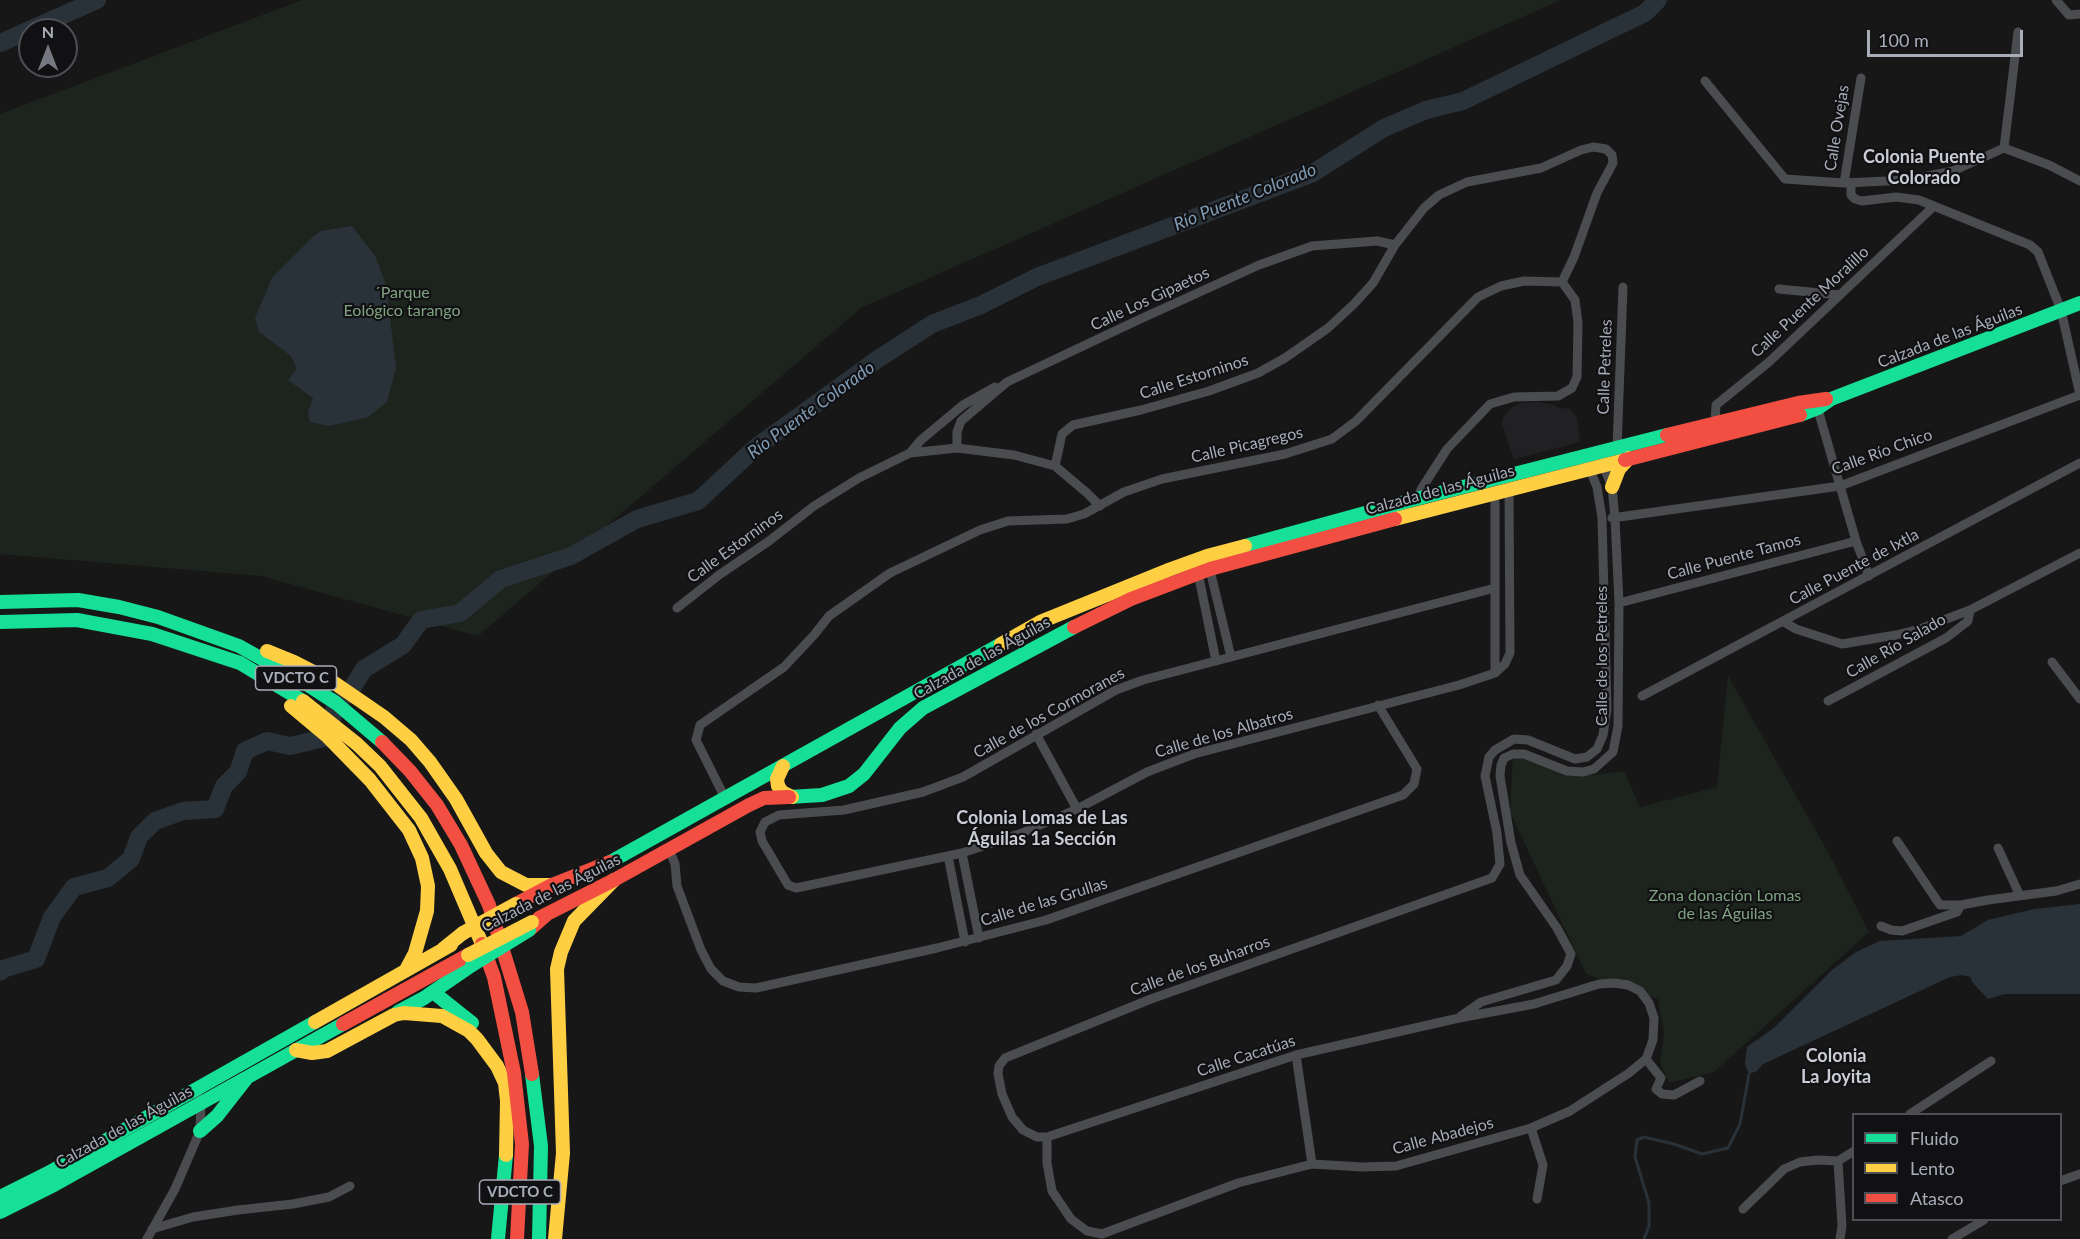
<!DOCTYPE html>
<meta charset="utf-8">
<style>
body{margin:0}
#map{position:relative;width:2080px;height:1239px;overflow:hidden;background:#171717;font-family:Lato,sans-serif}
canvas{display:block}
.legend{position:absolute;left:1852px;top:1113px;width:210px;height:108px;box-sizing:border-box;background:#111113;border:2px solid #4d4f55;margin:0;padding:8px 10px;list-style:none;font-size:18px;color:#a8adb8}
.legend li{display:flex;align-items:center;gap:12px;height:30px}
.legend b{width:30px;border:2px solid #4d4f55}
.north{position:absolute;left:18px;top:18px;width:60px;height:60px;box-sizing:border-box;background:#111113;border:2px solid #4d4f55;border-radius:50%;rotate:0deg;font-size:16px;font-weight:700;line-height:24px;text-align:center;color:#a8adb8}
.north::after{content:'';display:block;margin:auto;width:21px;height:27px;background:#757880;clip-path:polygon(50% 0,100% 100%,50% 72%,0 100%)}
.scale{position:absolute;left:1867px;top:30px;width:156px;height:27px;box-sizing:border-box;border:3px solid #a8adb8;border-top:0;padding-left:8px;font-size:18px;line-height:21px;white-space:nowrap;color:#a8adb8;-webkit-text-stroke:4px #111113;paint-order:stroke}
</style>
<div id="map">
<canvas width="2080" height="1239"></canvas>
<ul class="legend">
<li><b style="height:8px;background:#16e098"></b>Fluido</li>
<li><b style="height:8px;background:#ffcf43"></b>Lento</li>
<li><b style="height:8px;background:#f24e42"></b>Atasco</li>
</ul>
<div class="north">N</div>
<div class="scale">100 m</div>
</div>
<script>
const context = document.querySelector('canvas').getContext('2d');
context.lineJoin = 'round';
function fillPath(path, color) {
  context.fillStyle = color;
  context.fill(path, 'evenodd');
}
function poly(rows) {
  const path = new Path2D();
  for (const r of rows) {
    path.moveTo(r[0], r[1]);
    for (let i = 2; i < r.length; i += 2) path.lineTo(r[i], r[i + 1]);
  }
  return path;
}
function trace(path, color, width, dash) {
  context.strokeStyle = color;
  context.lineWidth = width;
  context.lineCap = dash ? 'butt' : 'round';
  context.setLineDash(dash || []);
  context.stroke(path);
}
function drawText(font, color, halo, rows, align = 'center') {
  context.font = font + ' Lato,sans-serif';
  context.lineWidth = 4.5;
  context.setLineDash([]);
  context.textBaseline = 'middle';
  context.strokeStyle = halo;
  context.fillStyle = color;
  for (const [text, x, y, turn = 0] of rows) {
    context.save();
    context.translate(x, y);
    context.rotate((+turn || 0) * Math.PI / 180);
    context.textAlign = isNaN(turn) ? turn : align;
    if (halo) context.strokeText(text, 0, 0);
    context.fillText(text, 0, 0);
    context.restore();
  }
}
const built = poly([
 [1539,402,1554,405,1562,409,1569,407,1577,418,1580,442,1514,459,1502,424,1503,418,1511,408,1520,403]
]);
const green = poly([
 [302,0,1561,0,861,308,478,636,261,576,0,554,0,114],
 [1728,676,1829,854,1869,932,1714,1072,1669,1083,1660,1062,1664,1034,1658,999,1586,974,1510,812,1513,753,1593,775,1624,771,1640,807,1717,787]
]);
const water = poly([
 [352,226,375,256,386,284,396,368,387,402,368,417,329,426,310,422,308,412,313,398,288,380,297,369,291,356,259,332,255,318,272,278,314,236,321,231],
 [2080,904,2080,994,2005,994,1988,999,1973,983,1970,977,1962,975,1950,977,1763,1064,1757,1071,1749,1074,1745,1064,1747,1047,1775,1027,1832,970,1856,952,1880,941,1961,936,1988,920,2034,909]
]);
const stream = poly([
 [1644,1239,1649,1226,1649,1203,1635,1157,1637,1140,1644,1137,1674,1144,1702,1154,1728,1148,1740,1124,1749,1074]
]);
const river = poly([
 [0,43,97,0],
 [0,972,3,969,36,959,52,917,74,887,108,878,131,859,139,837,155,821,183,811,215,809,224,786,238,772,245,751,267,741,290,746,328,737,336,703,349,693,364,669,403,645,421,620,460,613,501,579,571,556,637,519,698,501,755,448,878,359,932,324,981,305,1037,277,1313,173,1384,128,1426,110,1463,101,1645,13,1658,0]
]);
const street = poly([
 [2056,0,2069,15,2080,14],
 [1705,81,1785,179,1844,183,1908,180,1953,171,2004,148,2049,165,2080,181],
 [2004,148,2018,32],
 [1844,183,1861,78],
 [1851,183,1851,195,1855,199,1862,201,1896,197,1919,200,2030,245,2038,252,2061,310,2080,395],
 [1779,289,1840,295],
 [1816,403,1856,541,1869,576],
 [1715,423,1716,405,1769,362,1934,206],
 [957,448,957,432,961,421,1007,382,1136,321,1259,265,1312,246,1377,241,1395,245],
 [1617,448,1623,287],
 [910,453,921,440,963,405,995,387],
 [1055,466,1062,434,1073,425,1141,410,1209,391,1258,373,1285,358,1328,328,1354,304,1373,283,1395,245,1424,208,1439,195,1467,182,1541,168,1581,150,1593,147,1606,149,1612,155,1613,163,1597,193,1574,257,1562,282],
 [1495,493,1495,673],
 [1612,518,1840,486,2080,395],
 [1209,566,1231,657],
 [1197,568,1216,661],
 [1495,588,1143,680,1116,690,963,777,923,792,844,810,779,815,765,822,760,832,762,841,788,885,796,888,962,853,1022,833,1077,809,1147,772,1194,754,1459,685,1495,673,1505,664,1510,653,1509,489],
 [1619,603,1856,541],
 [677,608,719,575,769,541,814,506,859,478,910,453,957,448,1014,455,1055,466,1087,493,1100,506],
 [1784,622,1796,629,1842,644,1896,635,1920,629,1970,610,2080,553],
 [2052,662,2080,699],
 [1642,696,2080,463],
 [1828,701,1946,638,1968,621,1970,610],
 [1036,734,1077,809],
 [725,798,696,740,700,725,784,667,814,635,829,616,890,573,980,530,1008,521,1067,519,1084,514,1124,492,1162,479,1285,454,1332,439,1356,421,1478,297,1501,286,1524,281,1562,282,1575,300,1578,323,1577,377,1572,388,1558,396,1514,397,1490,404,1447,449,1422,488,1416,501],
 [1897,841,1940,905,1961,905],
 [1998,848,2020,896],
 [669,849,675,864,677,886,701,950,711,969,723,981,739,987,756,988,937,948,1046,920,1403,795,1414,784,1417,769,1378,705],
 [962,853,979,938],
 [948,856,965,942],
 [1881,926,1891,930,1902,931,1957,912,1961,905,1988,900,2056,891,2080,884],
 [1461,1016,1481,1002,1556,980,1567,966,1571,954,1557,928,1520,875,1511,843,1500,776,1501,765,1504,758,1513,754,1524,754,1567,771,1583,772,1594,769,1613,752,1618,726,1619,603,1615,518,1612,487,1602,462],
 [1296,1055,1312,1164],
 [1646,1059,1661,1078,1656,1089,1662,1094,1674,1095,1700,1081],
 [1910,1114,1991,1061],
 [1531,1128,1543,1165,1537,1199],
 [1047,1137,1047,1163,1052,1191,1071,1219,1087,1231,1102,1234,1238,1183,1312,1164,1362,1167,1396,1166,1531,1128,1570,1111,1629,1073,1646,1059,1653,1040,1654,1018,1649,1003,1640,991,1628,985,1614,983,1599,984,1534,1004,1459,1018,1296,1055,1047,1137,1037,1137,1023,1130,1012,1117,1002,1094,998,1074,999,1066,1005,1058,1151,999,1492,878,1500,864,1497,833,1485,776,1489,757,1495,750,1514,739,1528,740,1575,759,1587,757,1597,749,1603,735,1607,709,1602,518,1597,487,1588,465],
 [1838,1161,1854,1151],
 [2060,1181,2080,1174],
 [1743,1209,1784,1169,1800,1162,1818,1160,1838,1161,1842,1226,1840,1239],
 [152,1229,193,1217,238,1210,293,1204,329,1197,350,1186],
 [147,1239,175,1189,200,1131,201,1102,194,1089],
 [1952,1239,1984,1220]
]);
const fast = poly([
 [1800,415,1818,408,1831,399,2080,303],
 [1245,546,1416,499,1667,435],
 [0,602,78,600,119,607,158,617,239,646,305,683,336,703,382,742],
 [0,622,77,620,152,634,240,663,303,701],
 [789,797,822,795,849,786,864,774,900,728,923,708,1074,627],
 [603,866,1001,644],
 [433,992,472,1023],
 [398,1012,424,998,472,965],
 [532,1074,541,1146,539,1239],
 [200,1131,217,1116,246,1079],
 [0,1197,48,1173,315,1022],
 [0,1212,54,1185,343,1024],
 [498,1239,506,1155]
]);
const slow = poly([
 [1612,487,1619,469,1629,458],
 [1395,519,1625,460],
 [1001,644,1040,622,1171,569,1207,556,1245,546],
 [267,651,294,662,333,682,384,717,411,740,430,762,456,799,486,853,501,872,526,885,552,885],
 [303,701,357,744,380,766,421,818,450,869,482,944],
 [291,706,328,737,370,780,409,830,422,858,428,886,427,911,415,953,407,968],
 [783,766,777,779,778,786,782,792,792,797],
 [443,949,463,933],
 [315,1022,451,945],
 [296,1050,312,1053,327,1051,394,1015,404,1013,442,1016,469,1031,477,1039,497,1066,505,1083,507,1101,506,1155],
 [555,1239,563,1153,557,969,561,952,574,921,614,880]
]);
const jam = poly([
 [1667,435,1798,403,1826,399],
 [1625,460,1800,415],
 [1074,627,1131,599,1210,569,1395,519],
 [382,742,410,771,437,805,461,845,489,905,522,1012,532,1074],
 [516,904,552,885,610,862],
 [539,918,614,880,749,805,764,798,789,797],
 [529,930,546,915],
 [482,944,494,977,514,1073,522,1144,517,1239],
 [343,1024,468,955]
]);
const fastBridge = poly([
 [472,965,529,930]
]);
const slowBridge = poly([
 [463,933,516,904],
 [468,955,532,922]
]);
const shields = [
 [296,678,81],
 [520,1192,81]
];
const shieldNames = [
 ["VDCTO C",296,678],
 ["VDCTO C",520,1192]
];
const streetNames = [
 ["Calle Ovejas",1837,128,-81],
 ["Calle Los Gipaetos",1150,299,-25],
 ["Calle Puente Moralillo",1810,302,-43],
 ["Calzada de las Águilas",1950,336,-21],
 ["Calle Petreles",1605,367,-88],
 ["Calle Estorninos",1194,377,-18],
 ["Calle Picagregos",1247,445,-13],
 ["Calle Río Chico",1882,452,-20],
 ["Calzada de las Águilas",1440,490,-15],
 ["Calle Estorninos",735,546,-36],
 ["Calle Puente Tamos",1734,557,-15],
 ["Calle Puente de Ixtla",1854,567,-28],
 ["Calle Río Salado",1896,646,-30],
 ["Calle de los Petreles",1602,656,-90],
 ["Calzada de las Águilas",982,658,-29],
 ["Calle de los Cormoranes",1049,713,-29],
 ["Calle de los Albatros",1224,733,-16],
 ["Calzada de las Águilas",551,893,-27],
 ["Calle de las Grullas",1044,902,-17],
 ["Calle de los Buharros",1200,966,-20],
 ["Calle Cacatúas",1246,1056,-18],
 ["Calzada de las Águilas",124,1127,-29],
 ["Calle Abadejos",1443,1136,-15]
];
const parkNames = [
 ["´Parque",402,293],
 ["Eológico tarango",402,311],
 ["Zona donación Lomas",1725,896],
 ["de las Águilas",1725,914]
];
const neighbourhoodNames = [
 ["Colonia Puente",1924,157],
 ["Colorado",1924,178],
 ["Colonia Lomas de Las",1042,818],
 ["Águilas 1a Sección",1042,839],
 ["Colonia",1836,1056],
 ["La Joyita",1836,1077]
];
const waterNames = [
 ["Río Puente Colorado",1245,197,-22],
 ["Río Puente Colorado",811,410,-36]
];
fillPath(built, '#212123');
fillPath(green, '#1d241e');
fillPath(water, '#2a3239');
trace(stream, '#2a3239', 3);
trace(river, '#2a3239', 18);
trace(street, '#4b4c50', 9);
trace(fast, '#16e098', 14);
trace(slow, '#ffcf43', 14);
trace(jam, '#f24e42', 14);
trace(fastBridge, '#16e098', 14);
trace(slowBridge, '#ffcf43', 14);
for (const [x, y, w] of shields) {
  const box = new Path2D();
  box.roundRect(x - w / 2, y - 12, w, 24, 4.5);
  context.fillStyle = '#111113';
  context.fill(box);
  trace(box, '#a8adb8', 1.5);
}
drawText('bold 15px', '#a8adb8', null, shieldNames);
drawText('16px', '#a8adb8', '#111113', streetNames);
drawText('16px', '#7fa381', '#111113', parkNames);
drawText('bold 18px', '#c9ccd4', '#111113', neighbourhoodNames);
drawText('italic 18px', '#7f9bb3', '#111113', waterNames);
</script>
